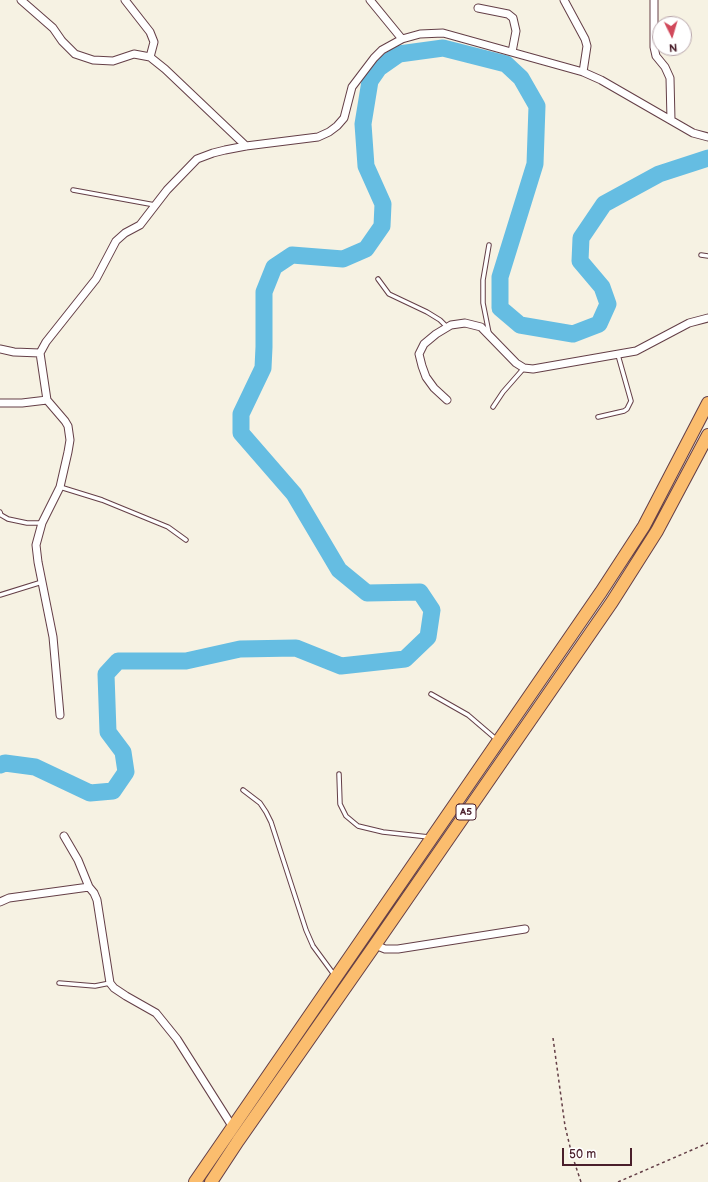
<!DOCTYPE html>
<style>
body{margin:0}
#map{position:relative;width:708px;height:1182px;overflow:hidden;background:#f6f2e3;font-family:"Balsamiq Sans",sans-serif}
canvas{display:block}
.north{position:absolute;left:652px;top:16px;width:40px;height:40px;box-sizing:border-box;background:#fff;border:1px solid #b7a5aa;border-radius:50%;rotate:175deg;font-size:11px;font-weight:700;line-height:16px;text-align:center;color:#4a1f2b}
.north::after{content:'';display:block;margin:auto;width:14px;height:18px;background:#d1495b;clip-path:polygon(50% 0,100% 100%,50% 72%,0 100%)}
.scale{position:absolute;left:562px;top:1148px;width:70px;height:18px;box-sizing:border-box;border:2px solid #4a1f2b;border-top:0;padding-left:5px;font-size:12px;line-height:14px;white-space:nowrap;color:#4a1f2b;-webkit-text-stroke:3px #fff;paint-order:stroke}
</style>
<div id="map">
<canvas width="708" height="1182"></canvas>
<div class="north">N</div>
<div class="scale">50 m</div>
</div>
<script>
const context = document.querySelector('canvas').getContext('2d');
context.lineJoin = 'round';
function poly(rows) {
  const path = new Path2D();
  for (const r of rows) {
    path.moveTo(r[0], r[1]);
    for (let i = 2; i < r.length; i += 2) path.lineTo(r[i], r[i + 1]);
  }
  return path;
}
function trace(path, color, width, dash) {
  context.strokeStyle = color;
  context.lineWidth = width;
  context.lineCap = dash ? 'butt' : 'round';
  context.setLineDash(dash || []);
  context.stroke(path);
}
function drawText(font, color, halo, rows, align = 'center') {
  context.font = font + ' "Balsamiq Sans",sans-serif';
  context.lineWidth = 3;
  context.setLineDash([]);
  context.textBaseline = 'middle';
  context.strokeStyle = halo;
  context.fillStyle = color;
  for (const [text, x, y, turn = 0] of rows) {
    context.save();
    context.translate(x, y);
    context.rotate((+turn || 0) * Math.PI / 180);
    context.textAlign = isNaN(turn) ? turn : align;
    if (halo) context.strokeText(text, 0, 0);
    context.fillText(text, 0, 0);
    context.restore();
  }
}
const river = poly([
 [0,765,5,763,35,767,90,793,113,791,126,772,123,752,108,732,106,674,118,661,186,661,240,649,296,648,341,666,405,659,428,637,432,610,420,592,367,593,339,570,294,494,241,433,241,414,263,368,264,347,264,292,274,267,292,255,343,259,366,249,382,226,383,204,366,166,363,124,370,81,379,68,399,54,443,48,506,64,521,78,537,106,535,164,500,277,500,308,520,325,573,334,599,324,608,304,602,287,580,261,581,238,604,204,659,174,708,158]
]);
const path = poly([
 [553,1038,565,1126,572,1155,581,1182],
 [618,1182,708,1143]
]);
const service = poly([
 [73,190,155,205],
 [701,255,708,256],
 [378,279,389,294,427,312,440,320,447,327],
 [489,333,483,303,483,280,489,245],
 [493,407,503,392,524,368],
 [598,417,624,411,627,409,631,401,618,355],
 [60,487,102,500,168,527,186,540],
 [0,512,1,515,8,519,27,523,42,523],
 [0,595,42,582],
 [431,694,468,715,496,739],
 [339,774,340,804,346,816,358,826,383,832,429,837],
 [243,790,260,803,266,812,271,822,306,930,313,946,335,976],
 [59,983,95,986,110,983]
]);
const minor = poly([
 [21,0,53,28,62,41,75,54,93,60,113,61,134,54,150,57,165,69,246,146],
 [125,0,150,32,154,42,150,57],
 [370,0,402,39],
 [564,0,585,39,587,46,583,72],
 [654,0,654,47,656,56,665,67,670,78,671,120],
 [478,8,508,14,513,18,516,31,512,52],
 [0,349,14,352,40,353],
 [447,400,434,388,426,377,422,366,419,354,424,344,436,334,451,325,465,323,481,327,516,363,524,368,533,369,636,351,689,323,708,318],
 [0,403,22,403,47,400],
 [60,715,53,637,38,562,36,545,42,523,60,487,68,452,70,440,68,426,65,421,47,400,40,353,46,342,96,279,116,241,125,233,140,225,167,190,197,159,213,153,225,150,246,146,318,137,329,132,337,126,344,118,352,87,374,58,382,50,402,39,420,34,443,33,583,72,601,80,693,133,708,137],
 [64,836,78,860,89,887,94,893,97,900,110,983,114,988,126,996,156,1013,177,1039,232,1126],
 [0,902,9,898,89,887],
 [375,945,385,949,398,949,525,929]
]);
const trunk = poly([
 [195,1182,601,592,644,526,708,403],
 [211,1182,238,1141,375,945,612,602,657,531,708,435]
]);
const shields = [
 [466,812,20]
];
const shieldNames = [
 ["A5",466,812]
];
trace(river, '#65bde2', 17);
trace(service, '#643f47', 5.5);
trace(minor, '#643f47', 9);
trace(trunk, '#643f47', 14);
trace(path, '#643f47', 1.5, [3, 3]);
trace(service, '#fff', 3.5);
trace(minor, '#fff', 7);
trace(trunk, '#fbbd6e', 12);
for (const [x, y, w] of shields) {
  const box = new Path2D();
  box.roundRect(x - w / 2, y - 8, w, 16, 3);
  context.fillStyle = '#fff';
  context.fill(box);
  trace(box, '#4a1f2b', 1);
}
drawText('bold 10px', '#4a1f2b', null, shieldNames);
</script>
